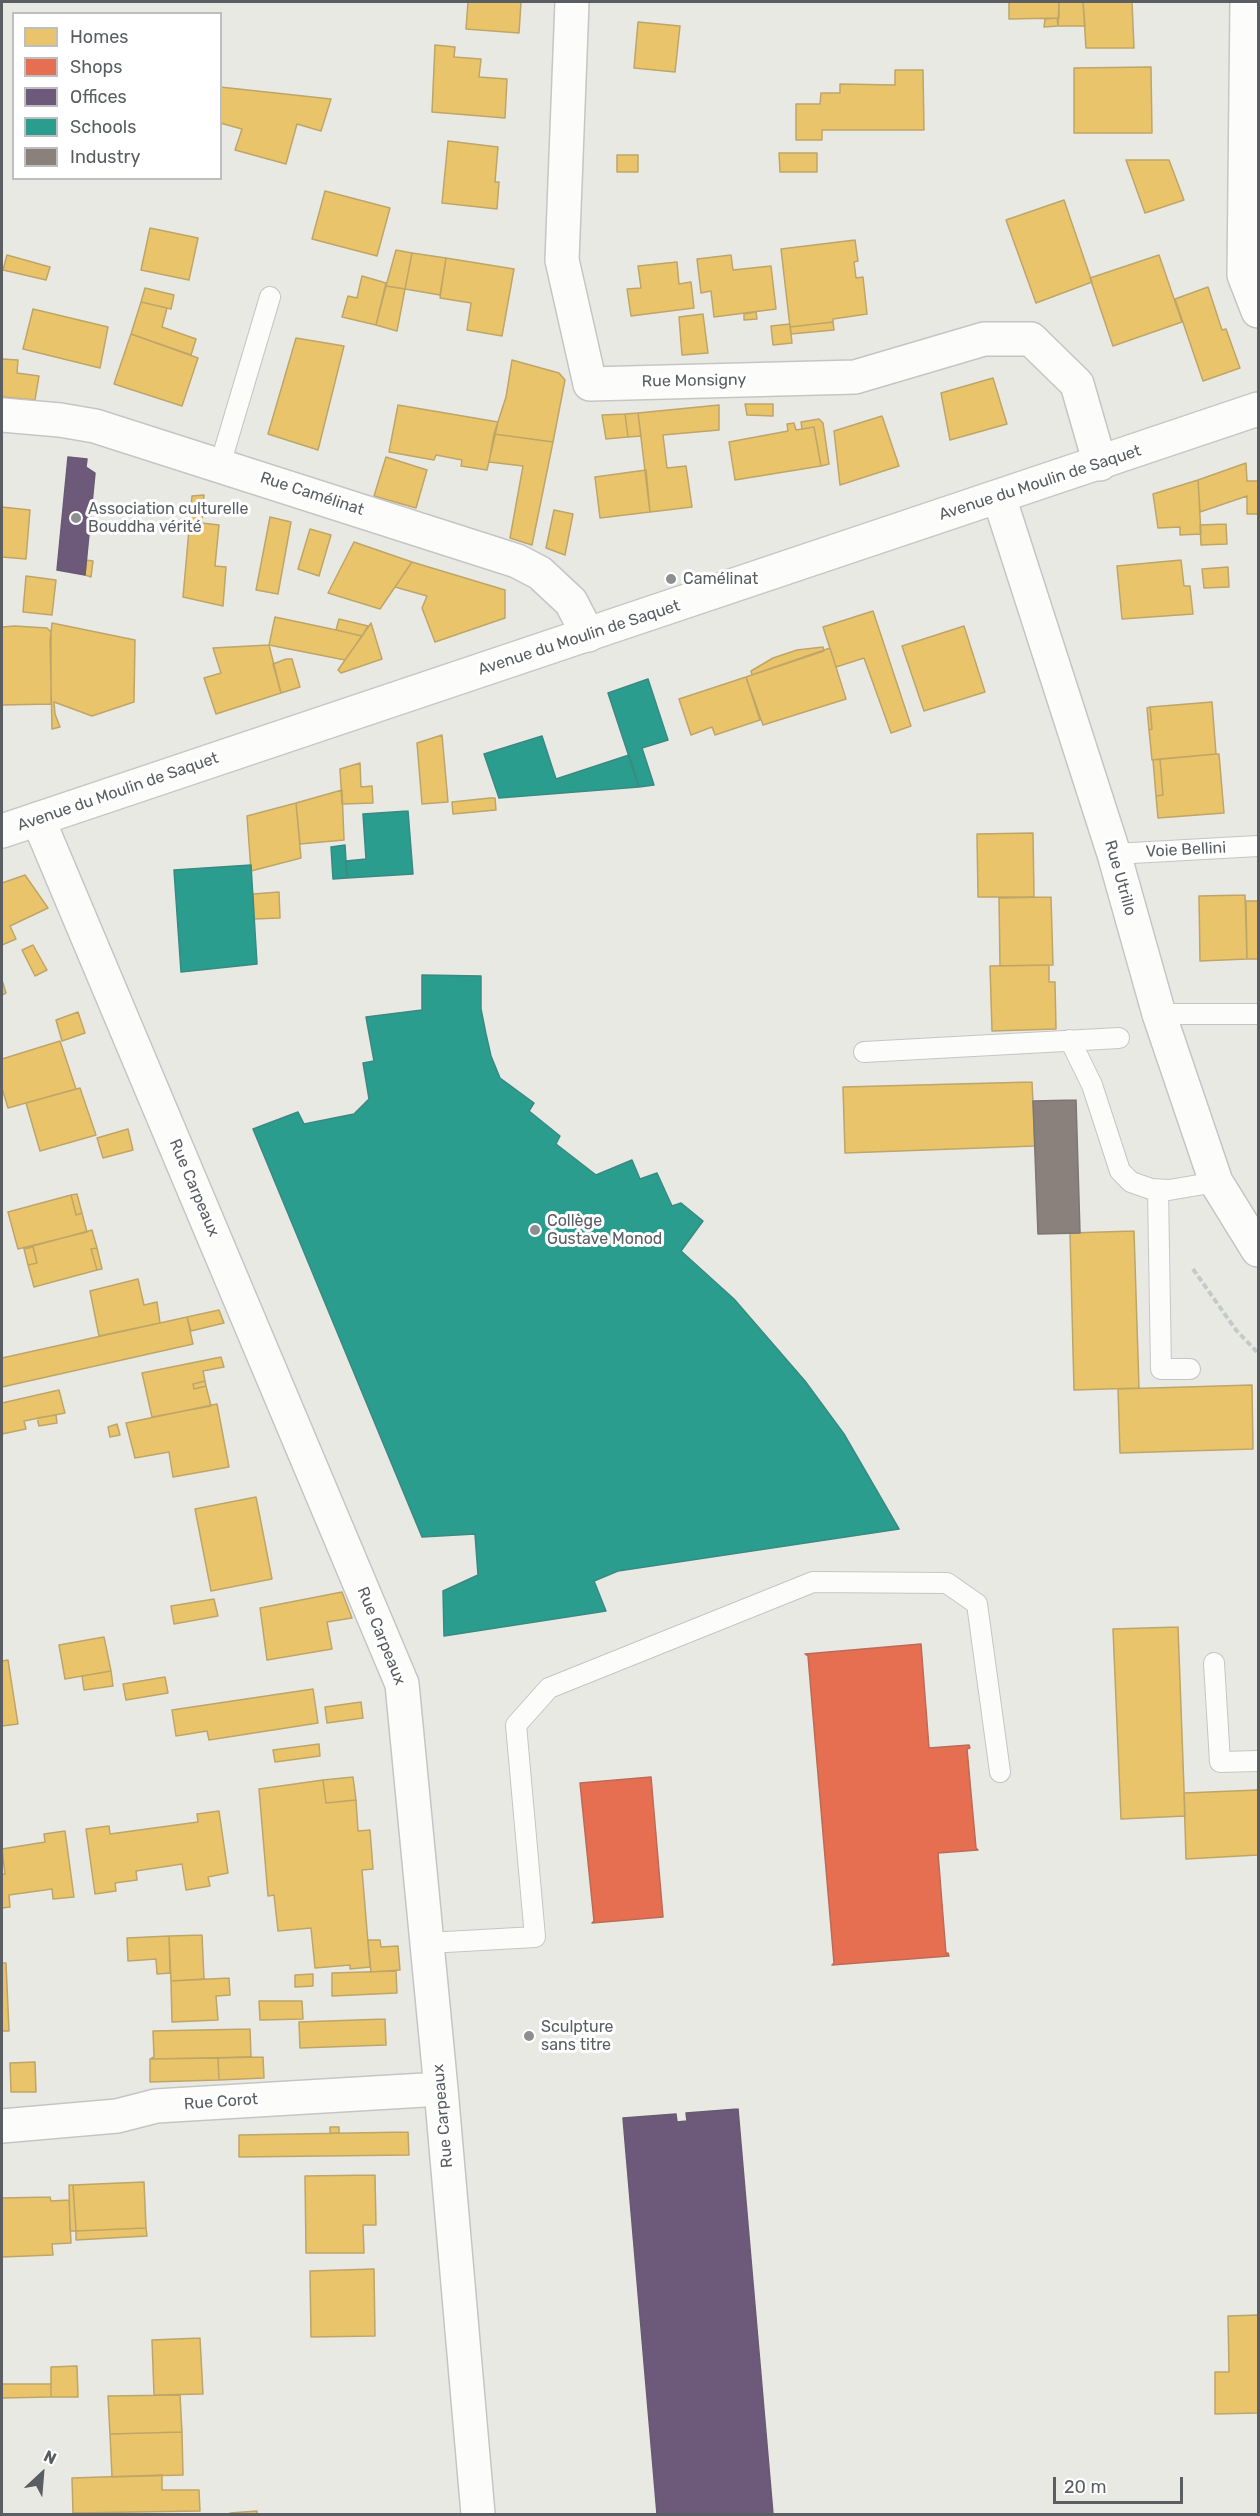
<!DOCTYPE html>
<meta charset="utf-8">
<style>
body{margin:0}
#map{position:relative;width:1260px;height:2516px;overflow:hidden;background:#e9e9e4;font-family:Rubik,sans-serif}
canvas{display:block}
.frame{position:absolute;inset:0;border:3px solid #5a5d62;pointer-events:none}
.legend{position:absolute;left:12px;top:12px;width:210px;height:168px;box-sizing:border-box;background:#fff;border:2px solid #bdbec0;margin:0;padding:8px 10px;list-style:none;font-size:18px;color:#5a5d62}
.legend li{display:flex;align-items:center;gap:12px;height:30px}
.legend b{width:30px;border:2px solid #bdbec0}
.north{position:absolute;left:12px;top:2444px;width:60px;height:60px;-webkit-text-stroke:4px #fff;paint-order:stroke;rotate:26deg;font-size:16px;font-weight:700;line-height:24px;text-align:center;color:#5a5d62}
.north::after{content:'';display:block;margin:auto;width:21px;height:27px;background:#5a5d62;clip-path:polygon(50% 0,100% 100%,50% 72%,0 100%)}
.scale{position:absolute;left:1053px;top:2477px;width:130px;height:27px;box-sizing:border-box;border:3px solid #5a5d62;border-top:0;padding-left:8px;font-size:18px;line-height:21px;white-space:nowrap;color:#5a5d62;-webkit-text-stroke:4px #fff;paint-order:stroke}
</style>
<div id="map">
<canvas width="1260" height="2516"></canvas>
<div class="frame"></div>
<ul class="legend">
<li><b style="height:16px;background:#e9c46a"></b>Homes</li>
<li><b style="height:16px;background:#e76f51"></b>Shops</li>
<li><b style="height:16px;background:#6d597a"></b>Offices</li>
<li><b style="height:16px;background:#2a9d8f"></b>Schools</li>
<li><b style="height:16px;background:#8a817c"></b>Industry</li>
</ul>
<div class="north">N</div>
<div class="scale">20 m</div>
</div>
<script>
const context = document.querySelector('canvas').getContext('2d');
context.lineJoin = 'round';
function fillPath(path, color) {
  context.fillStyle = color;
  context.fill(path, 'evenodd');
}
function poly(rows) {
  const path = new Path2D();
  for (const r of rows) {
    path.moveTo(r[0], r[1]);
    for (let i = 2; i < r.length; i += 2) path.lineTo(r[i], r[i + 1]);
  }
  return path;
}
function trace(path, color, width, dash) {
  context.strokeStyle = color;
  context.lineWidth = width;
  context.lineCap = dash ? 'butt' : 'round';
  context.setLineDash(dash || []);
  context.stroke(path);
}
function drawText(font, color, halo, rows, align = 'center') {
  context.font = font + ' Rubik,sans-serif';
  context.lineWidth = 6;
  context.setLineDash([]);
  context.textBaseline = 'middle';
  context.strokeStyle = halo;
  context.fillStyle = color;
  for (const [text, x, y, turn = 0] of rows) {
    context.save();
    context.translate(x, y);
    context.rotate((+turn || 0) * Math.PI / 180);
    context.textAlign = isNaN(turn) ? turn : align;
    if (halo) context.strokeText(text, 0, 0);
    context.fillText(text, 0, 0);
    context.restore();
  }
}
const homes = poly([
 [468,2,521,2,519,33,466,29,468,2],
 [1009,2,1059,2,1059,18,1009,19,1009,2],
 [1059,2,1083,2,1085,26,1058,26,1059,2],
 [1083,2,1132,2,1134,48,1086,48,1083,2],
 [1057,18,1058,26,1044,27,1045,19,1057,18],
 [638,22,680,26,675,72,634,68,638,22],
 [435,45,455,47,454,57,481,59,479,77,507,79,505,118,432,112,435,45],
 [1151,67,1152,133,1074,133,1074,68,1151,67],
 [895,70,923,70,924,130,822,130,822,140,796,140,796,104,820,104,821,93,840,93,840,84,895,85,895,70],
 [220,87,331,99,321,131,297,124,286,164,235,150,242,129,220,123,220,87],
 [448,141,498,147,495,182,499,182,497,209,442,203,448,141],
 [779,153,817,153,817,172,780,172,779,153],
 [617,155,638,155,638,172,617,172,617,155],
 [1126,160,1169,160,1184,200,1145,213,1126,160],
 [325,191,390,208,377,256,312,239,325,191],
 [1064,200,1092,282,1036,303,1006,220,1064,200],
 [150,228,198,238,189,280,141,270,150,228],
 [855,240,858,261,854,262,856,278,863,277,867,314,833,319,833,322,790,327,781,249,855,240],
 [396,250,412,253,405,289,386,286,396,250],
 [412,253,446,258,440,295,405,289,412,253],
 [7,255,50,267,46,280,3,270,7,255],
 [731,255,733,270,771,266,776,309,714,317,711,291,701,293,697,259,731,255],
 [1159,255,1182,322,1113,346,1090,278,1159,255],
 [446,258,514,269,502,336,467,330,471,303,440,298,446,258],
 [677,262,679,284,691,282,694,308,631,316,627,289,641,288,638,266,677,262],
 [362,276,386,283,376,325,342,317,348,296,357,298,362,276],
 [386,286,405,289,397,331,376,325,386,286],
 [1208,287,1222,330,1226,329,1240,368,1203,381,1175,299,1208,287],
 [145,288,174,295,171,309,141,302,145,288],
 [141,302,167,308,162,327,196,339,191,355,131,334,141,302],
 [33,309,108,327,100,368,23,349,33,309],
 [756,312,757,319,744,320,744,314,756,312],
 [703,314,708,353,682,355,679,317,703,314],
 [833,322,834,330,791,334,790,327,833,322],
 [790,324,792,343,773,345,771,326,790,324],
 [131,334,198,358,182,406,114,384,131,334],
 [296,338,344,346,318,450,268,434,296,338],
 [2,359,18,360,17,373,39,376,35,400,2,397,2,359],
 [512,360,559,373,565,380,553,442,494,434,506,397,512,360],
 [993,378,1007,424,950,440,941,393,993,378],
 [745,404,773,404,773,416,747,415,745,404],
 [398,405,498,422,487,470,461,466,462,460,436,455,434,460,389,452,398,405],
 [719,405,719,430,663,435,667,468,686,466,692,507,650,512,638,413,719,405],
 [638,413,641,436,628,437,625,414,638,413],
 [625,414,628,437,606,439,602,415,625,414],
 [882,416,899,466,840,485,834,431,882,416],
 [819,419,823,423,829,464,821,466,814,427,802,429,801,422,819,419],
 [794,423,796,430,814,427,821,466,735,480,729,442,788,431,787,424,794,423],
 [494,434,553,442,532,545,510,538,523,466,489,462,494,434],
 [386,457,427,470,416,508,374,496,386,457],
 [1246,463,1247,481,1258,481,1258,514,1247,514,1247,496,1200,512,1198,480,1246,463],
 [646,470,650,512,600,518,595,477,646,470],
 [1198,480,1201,534,1180,535,1180,527,1158,528,1153,494,1198,480],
 [204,495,202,523,219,525,215,566,226,567,223,606,183,597,192,496,204,495],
 [2,507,30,510,26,559,2,557,2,507],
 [554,510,573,514,565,555,546,548,554,510],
 [270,517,291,522,278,594,256,590,270,517],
 [1226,524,1227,544,1201,545,1200,525,1226,524],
 [310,529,331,535,319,576,298,569,310,529],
 [354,542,412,562,380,609,328,593,354,542],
 [86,560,93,561,91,577,85,575,86,560],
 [1181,560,1184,586,1190,586,1193,614,1122,619,1117,566,1181,560],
 [412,562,505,590,505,618,435,642,422,608,427,596,395,587,412,562],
 [1228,567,1229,587,1204,588,1202,569,1228,567],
 [26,576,56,580,52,615,23,612,26,576],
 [873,611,911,726,891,733,864,658,836,667,823,627,873,611],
 [275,617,336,630,362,636,345,660,269,645,275,617],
 [339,619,368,626,362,636,336,630,339,619],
 [52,623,135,640,134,702,92,716,54,702,55,714,60,727,52,729,50,641,52,623],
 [371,623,382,659,341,673,338,670,371,623],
 [15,626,47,628,51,632,51,704,2,705,2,627,15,626],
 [964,626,985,692,924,711,902,646,964,626],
 [269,645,281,693,216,714,204,678,221,673,213,648,269,645],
 [823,647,824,651,752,675,751,671,773,658,797,650,823,647],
 [830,648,846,699,763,725,746,677,830,648],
 [286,659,292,659,300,687,281,693,273,664,286,659],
 [746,677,760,720,715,735,712,727,691,735,679,699,746,677],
 [1212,702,1216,754,1152,760,1149,730,1152,729,1150,707,1212,702],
 [1150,707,1152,729,1149,730,1147,708,1150,707],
 [442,735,448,802,422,804,417,743,442,735],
 [1216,754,1219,754,1224,813,1158,818,1156,796,1163,795,1160,759,1216,754],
 [1160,759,1163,795,1156,796,1153,760,1160,759],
 [360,763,361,787,372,786,373,803,342,804,340,769,360,763],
 [342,790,344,840,300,844,296,803,342,790],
 [490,798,495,798,496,810,453,814,452,802,490,798],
 [296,803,301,858,251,871,247,816,296,803],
 [1033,833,1034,897,978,897,977,834,1033,833],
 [25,875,48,908,10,926,16,939,2,945,2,883,25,875],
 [279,892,280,918,254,919,253,894,279,892],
 [1245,895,1247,959,1200,961,1199,896,1245,895],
 [1051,897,1053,965,1000,966,999,898,1051,897],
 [1246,901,1258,901,1258,959,1247,959,1246,901],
 [33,945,47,970,35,976,22,950,33,945],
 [1049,965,1049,982,1055,982,1056,1029,992,1031,990,966,1049,965],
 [2,980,6,993,2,995,2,980],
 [78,1012,85,1033,62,1041,56,1020,78,1012],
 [60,1041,76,1089,8,1108,2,1088,2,1059,60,1041],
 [1032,1082,1035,1146,845,1153,843,1087,1032,1082],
 [80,1088,96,1135,40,1151,26,1103,80,1088],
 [128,1129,133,1150,103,1158,97,1138,128,1129],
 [77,1194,82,1213,76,1215,71,1195,77,1194],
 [71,1195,76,1215,82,1213,87,1232,18,1249,8,1212,71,1195],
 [92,1230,97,1248,91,1249,97,1270,34,1287,28,1265,37,1263,33,1246,92,1230],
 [1134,1231,1139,1388,1074,1390,1070,1233,1134,1231],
 [33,1247,37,1263,28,1265,24,1249,33,1247],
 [97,1248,102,1269,97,1270,91,1249,97,1248],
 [138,1279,144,1305,157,1302,160,1323,99,1336,90,1291,138,1279],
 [219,1310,224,1323,191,1331,187,1317,219,1310],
 [187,1317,193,1344,2,1387,2,1358,187,1317],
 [221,1357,224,1367,203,1371,205,1381,193,1384,194,1389,206,1386,211,1406,152,1417,142,1373,221,1357],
 [205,1381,206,1386,194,1389,193,1384,205,1381],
 [1252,1385,1253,1449,1120,1453,1118,1389,1252,1385],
 [59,1390,65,1413,24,1421,26,1429,2,1434,2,1403,59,1390],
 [217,1404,229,1467,173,1477,169,1452,135,1458,126,1423,217,1404],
 [56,1415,57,1423,39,1426,37,1418,56,1415],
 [117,1424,120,1435,110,1437,108,1427,117,1424],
 [256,1497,272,1579,211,1591,195,1509,256,1497],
 [342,1592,352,1618,327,1622,332,1649,267,1660,260,1608,342,1592],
 [214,1599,218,1616,174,1624,171,1606,214,1599],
 [1178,1627,1185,1816,1121,1819,1113,1629,1178,1627],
 [104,1637,111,1671,65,1679,59,1645,104,1637],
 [8,1660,18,1724,2,1726,2,1661,8,1660],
 [111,1671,113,1686,84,1690,82,1676,111,1671],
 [165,1677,168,1693,126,1700,123,1684,165,1677],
 [313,1689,318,1723,209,1740,207,1731,176,1736,172,1710,313,1689],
 [361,1702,363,1718,327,1723,325,1707,361,1702],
 [319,1744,320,1756,275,1762,273,1750,319,1744],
 [353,1777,356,1800,326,1803,323,1780,353,1777],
 [323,1780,326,1803,356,1800,358,1831,370,1830,373,1869,362,1870,370,1967,350,1969,350,1965,315,1968,311,1928,278,1931,274,1895,268,1896,259,1789,323,1780],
 [1258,1790,1258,1855,1186,1859,1184,1793,1258,1790],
 [219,1811,228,1873,208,1877,210,1886,186,1890,182,1864,136,1871,137,1880,115,1883,116,1891,95,1894,86,1829,109,1826,110,1834,198,1822,197,1814,219,1811],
 [65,1831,74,1897,53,1899,52,1889,9,1895,10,1907,2,1908,2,1874,5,1874,2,1849,45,1842,44,1834,65,1831],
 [202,1935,204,1979,171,1981,169,1936,202,1935],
 [169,1936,170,1973,157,1974,156,1959,128,1961,127,1938,169,1936],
 [368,1940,380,1940,381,1947,398,1946,400,1970,371,1972,368,1940],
 [2,1963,6,1963,9,2031,2,2031,2,1963],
 [396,1971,397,1993,332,1996,332,1973,396,1971],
 [313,1974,313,1986,295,1987,295,1975,313,1974],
 [229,1978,230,1995,216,1996,218,2020,172,2022,171,1981,229,1978],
 [259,2001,302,2001,303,2019,260,2020,259,2001],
 [385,2019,386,2045,300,2048,299,2022,385,2019],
 [250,2029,251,2057,150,2059,154,2057,153,2031,250,2029],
 [263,2057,264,2078,219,2080,218,2058,263,2057],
 [218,2058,219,2080,150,2082,150,2059,218,2058],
 [35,2062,36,2092,11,2092,10,2063,35,2062],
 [330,2127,339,2127,339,2133,330,2133,330,2127],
 [408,2132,409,2155,239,2157,239,2135,408,2132],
 [375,2175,376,2225,363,2225,364,2253,306,2253,305,2176,375,2175],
 [144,2182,146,2228,76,2231,73,2185,144,2182],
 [69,2185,73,2185,76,2231,70,2231,69,2185],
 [50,2197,51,2201,69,2200,71,2243,52,2244,53,2255,2,2257,2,2198,50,2197],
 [146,2228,147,2236,76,2240,76,2231,146,2228],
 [374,2269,375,2336,311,2337,310,2271,374,2269],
 [1258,2315,1258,2413,1215,2414,1215,2372,1229,2372,1228,2316,1258,2315],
 [200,2338,203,2394,154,2395,152,2340,200,2338],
 [77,2366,78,2397,51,2397,51,2367,77,2366],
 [2,2384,51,2384,51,2397,2,2398,2,2384],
 [180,2395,182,2432,110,2434,108,2396,180,2395],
 [182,2432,183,2475,112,2477,110,2434,182,2432],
 [162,2475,162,2490,199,2490,200,2511,73,2513,72,2478,162,2475],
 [257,2511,257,2514,230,2514,230,2513,257,2511]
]);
const shops = poly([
 [921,1644,929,1748,969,1745,970,1748,967,1749,976,1848,978,1850,938,1853,946,1954,948,1953,949,1956,832,1965,834,1963,808,1656,805,1654,921,1644],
 [651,1777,663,1917,592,1923,594,1921,580,1783,651,1777]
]);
const offices = poly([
 [68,457,87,459,86,467,95,473,85,575,57,570,68,457],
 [738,2109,773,2514,657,2514,623,2118,676,2114,677,2122,687,2121,686,2113,738,2109]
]);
const schools = poly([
 [648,679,668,740,642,748,654,785,639,787,608,693,648,679],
 [542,736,556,779,629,755,639,787,499,798,484,754,542,736],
 [408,811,413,874,347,878,346,861,366,859,363,814,408,811],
 [345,845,347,878,333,879,331,847,345,845],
 [251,865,257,964,181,972,174,870,251,865],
 [422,975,481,976,481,1009,486,1034,491,1056,500,1078,534,1103,529,1111,560,1136,556,1144,596,1175,632,1160,640,1179,657,1173,672,1206,681,1203,703,1221,681,1251,734,1299,805,1381,844,1434,899,1529,618,1571,594,1581,606,1611,444,1636,443,1591,478,1575,475,1534,422,1537,253,1129,298,1112,304,1124,354,1114,369,1099,363,1063,374,1061,366,1017,422,1010,422,975]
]);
const industry = poly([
 [1076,1100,1080,1233,1038,1234,1033,1101,1076,1100]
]);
const path = poly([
 [1193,1269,1236,1330,1258,1353]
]);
const service = poly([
 [220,465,270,297],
 [1114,854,1258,846],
 [1159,1014,1258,1014],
 [1070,1040,1092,1085,1120,1171,1131,1182,1151,1189,1169,1190,1216,1182],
 [864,1052,1119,1038],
 [1158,1190,1161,1369,1190,1369],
 [1214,1663,1220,1762,1258,1761],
 [428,1943,535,1937,516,1725,549,1688,813,1582,947,1583,977,1604,1000,1772]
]);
const minor = poly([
 [572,2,562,260,590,384,855,377,984,339,1031,339,1077,384,1100,464],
 [1247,2,1244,275,1258,311],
 [2,415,60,420,95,426,517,561,540,573,571,602,588,635],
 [999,497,1114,854,1159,1014,1216,1182,1258,1250],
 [38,819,402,1684,441,2089,478,2514],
 [2,2126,117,2116,156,2106,441,2089]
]);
const secondary = poly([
 [2,831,1258,409]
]);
const markers = [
 [76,518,6,"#8c8e90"],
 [671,579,6,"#8c8e90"],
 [535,1230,6,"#8c8e90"],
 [529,2036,6,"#8c8e90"]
];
const streetNames = [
 ["Rue Monsigny",694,381,-1],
 ["Avenue du Moulin de Saquet",1040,483,-18],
 ["Rue Camélinat",312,494,18],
 ["Avenue du Moulin de Saquet",579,638,-18],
 ["Avenue du Moulin de Saquet",118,792,-19],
 ["Voie Bellini",1186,850,-3],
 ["Rue Utrillo",1120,878,74],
 ["Rue Carpeaux",194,1188,67],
 ["Rue Carpeaux",381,1636,68],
 ["Rue Corot",221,2102,-4],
 ["Rue Carpeaux",443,2116,-95]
];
const poiNames = [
 ["Association culturelle",88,509],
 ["Bouddha vérité",88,527],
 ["Camélinat",683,579],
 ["Collège",547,1221],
 ["Gustave Monod",547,1239],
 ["Sculpture",541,2027],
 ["sans titre",541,2045]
];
fillPath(homes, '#e9c46a');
trace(homes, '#bea568', 1.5);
fillPath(shops, '#e76f51');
trace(shops, '#bd6a56', 1.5);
fillPath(offices, '#6d597a');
trace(offices, '#675a73', 1.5);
fillPath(schools, '#2a9d8f');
trace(schools, '#388a82', 1.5);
fillPath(industry, '#8a817c');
trace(industry, '#7c7674', 1.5);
trace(service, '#c5c5c5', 22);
trace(minor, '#c5c5c5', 36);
trace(secondary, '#c6c7c6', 36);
trace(path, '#c4cac7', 4, [6, 3]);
trace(service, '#fcfcfb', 20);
trace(minor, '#fcfcfb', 33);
trace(secondary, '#fcfcfb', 33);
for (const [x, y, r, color] of markers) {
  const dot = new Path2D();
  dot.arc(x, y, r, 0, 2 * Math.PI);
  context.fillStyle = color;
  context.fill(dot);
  trace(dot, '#fff', 2);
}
drawText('16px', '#5a5d62', '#fff', streetNames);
drawText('16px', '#5a5d62', '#fff', poiNames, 'left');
</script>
